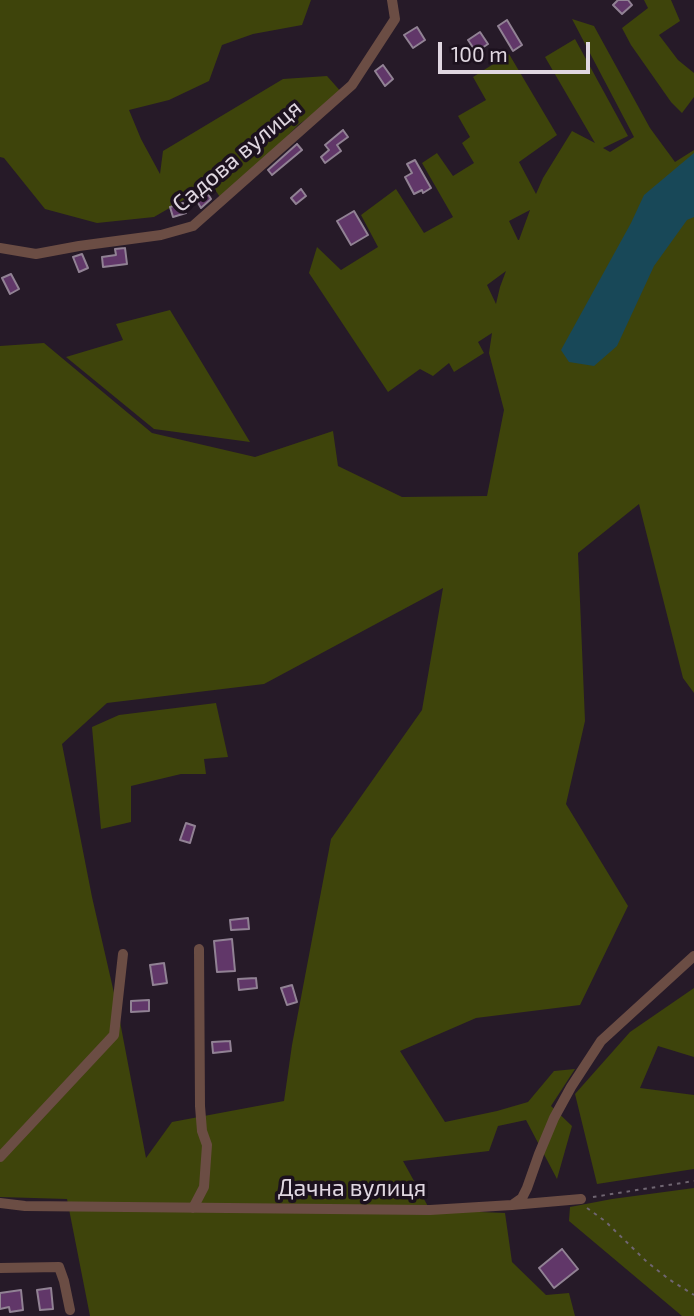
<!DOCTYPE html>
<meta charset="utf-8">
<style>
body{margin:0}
#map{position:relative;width:694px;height:1316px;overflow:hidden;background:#261a28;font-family:"Exo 2",sans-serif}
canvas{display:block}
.scale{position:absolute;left:438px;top:42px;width:152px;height:32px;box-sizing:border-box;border:4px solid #e0d7e1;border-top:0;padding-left:9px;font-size:21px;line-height:24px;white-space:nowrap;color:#e0d7e1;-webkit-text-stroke:5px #1c111e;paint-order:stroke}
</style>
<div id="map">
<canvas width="694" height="1316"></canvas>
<div class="scale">100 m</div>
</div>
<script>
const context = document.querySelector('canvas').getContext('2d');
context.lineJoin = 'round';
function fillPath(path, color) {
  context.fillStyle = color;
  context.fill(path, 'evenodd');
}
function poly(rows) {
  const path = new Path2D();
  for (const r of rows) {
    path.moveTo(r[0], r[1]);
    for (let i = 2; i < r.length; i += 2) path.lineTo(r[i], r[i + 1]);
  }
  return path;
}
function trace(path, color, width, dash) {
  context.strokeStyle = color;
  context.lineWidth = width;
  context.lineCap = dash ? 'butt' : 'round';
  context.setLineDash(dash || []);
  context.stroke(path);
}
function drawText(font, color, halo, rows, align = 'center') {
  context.font = font + ' "Exo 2",sans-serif';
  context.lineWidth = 7;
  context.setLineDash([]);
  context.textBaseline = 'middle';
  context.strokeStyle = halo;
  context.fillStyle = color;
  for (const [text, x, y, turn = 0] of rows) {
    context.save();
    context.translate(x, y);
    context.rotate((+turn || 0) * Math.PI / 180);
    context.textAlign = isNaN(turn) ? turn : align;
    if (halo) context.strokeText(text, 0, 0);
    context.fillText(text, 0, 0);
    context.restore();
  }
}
const green = poly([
 [0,0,311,0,302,25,253,34,222,45,209,81,169,100,129,110,141,139,160,174,163,151,283,79,327,76,343,94,298,125,274,150,220,197,211,184,154,217,97,223,45,209,4,158,0,157],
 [644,0,671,0,680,21,659,35,678,60,694,73,694,97,682,113,671,102,631,45,622,28,648,8],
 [572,19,594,26,650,128,675,162,694,150,694,693,683,678,639,504,578,553,585,721,566,804,628,906,580,1005,476,1018,400,1051,445,1122,497,1111,528,1102,554,1071,575,1069,551,1106,572,1126,557,1179,526,1120,498,1126,489,1151,403,1161,430,1210,505,1213,512,1262,546,1295,569,1293,575,1316,90,1316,67,1199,0,1197,0,346,44,343,152,433,255,457,333,431,338,466,402,497,487,496,504,410,489,353,492,333,478,342,484,353,454,372,449,363,433,376,420,369,388,392,309,273,317,247,341,270,378,247,361,215,396,189,424,233,453,217,422,163,437,153,453,176,474,163,462,143,470,137,458,116,486,100,473,77,509,54,557,135,519,162,536,194,543,178,572,131,595,143,545,57,575,39,628,136,603,148,610,152,634,137],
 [530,210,519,240,518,240,509,221],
 [506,271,500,287,496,304,487,285],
 [443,588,422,710,331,839,292,1045,284,1101,172,1122,146,1158,117,1006,92,897,62,744,107,703,264,684],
 [170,310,250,442,154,429,66,357,123,340,116,324],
 [216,703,228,757,204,759,206,774,181,774,131,786,131,822,101,829,92,727,119,715],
 [694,988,694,1057,658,1046,640,1088,694,1095,694,1169,597,1184,575,1094,630,1032],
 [694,1188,694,1316,682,1316,569,1221,570,1207,612,1199]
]);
const water = poly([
 [694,153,694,217,687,220,654,266,617,346,594,366,569,362,561,350,631,223,644,195]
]);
const building = poly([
 [618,0,628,0,632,5,622,14,613,5,618,0],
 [507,20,522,45,513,51,498,26,507,20],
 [417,27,425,40,413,48,404,35,417,27],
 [480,32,488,44,476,52,468,40,480,32],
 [383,65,393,79,385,86,375,71,383,65],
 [343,130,348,137,337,145,341,151,325,163,321,157,329,150,325,145,343,130],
 [297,144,302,150,272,175,268,170,297,144],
 [415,160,431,188,423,193,422,190,414,194,405,177,412,173,407,164,415,160],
 [205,189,211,199,201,208,194,196,205,189],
 [301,189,306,196,296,204,291,198,301,189],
 [183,203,186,213,173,217,170,207,183,203],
 [354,211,368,235,351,245,337,221,354,211],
 [125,248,127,264,103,267,102,257,116,255,115,249,125,248],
 [82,254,88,268,79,272,73,257,82,254],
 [11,274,19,289,10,294,2,278,11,274],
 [186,823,195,826,190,843,180,840,186,823],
 [248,918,249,929,231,930,230,920,248,918],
 [232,939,235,971,217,972,214,941,232,939],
 [164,963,167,983,153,985,150,965,164,963],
 [256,978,257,988,239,990,238,979,256,978],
 [292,985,297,1002,287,1005,281,988,292,985],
 [149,1000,149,1011,131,1012,131,1001,149,1000],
 [230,1041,231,1051,213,1053,212,1042,230,1041],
 [562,1249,578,1269,554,1288,539,1268,562,1249],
 [51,1288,53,1309,40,1310,37,1290,51,1288],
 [21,1290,23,1310,10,1312,9,1307,0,1309,0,1293,21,1290]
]);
const path = poly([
 [593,1197,694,1181],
 [587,1208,605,1221,647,1262,670,1280,694,1295]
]);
const street = poly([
 [0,248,36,254,79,246,161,235,193,226,352,85,395,19,392,0],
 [0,1157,114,1035,123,954],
 [0,1203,25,1206,430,1210,512,1205,581,1199],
 [512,1205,522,1198,527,1188,539,1154,554,1118,571,1087,601,1041,694,956],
 [193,1208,204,1187,207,1145,202,1131,200,1106,199,949],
 [0,1268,59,1267,64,1281,70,1310]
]);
const streetNames = [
 ["Садова вулиця",237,156,-40],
 ["Дачна вулиця",352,1188]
];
fillPath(green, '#3e440b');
fillPath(water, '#184858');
fillPath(building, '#613769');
trace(building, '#918294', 2);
trace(path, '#6f6571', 2, [3.5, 5]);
trace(street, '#6b4d44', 10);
drawText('23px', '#e0d7e1', '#1c111e', streetNames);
</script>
